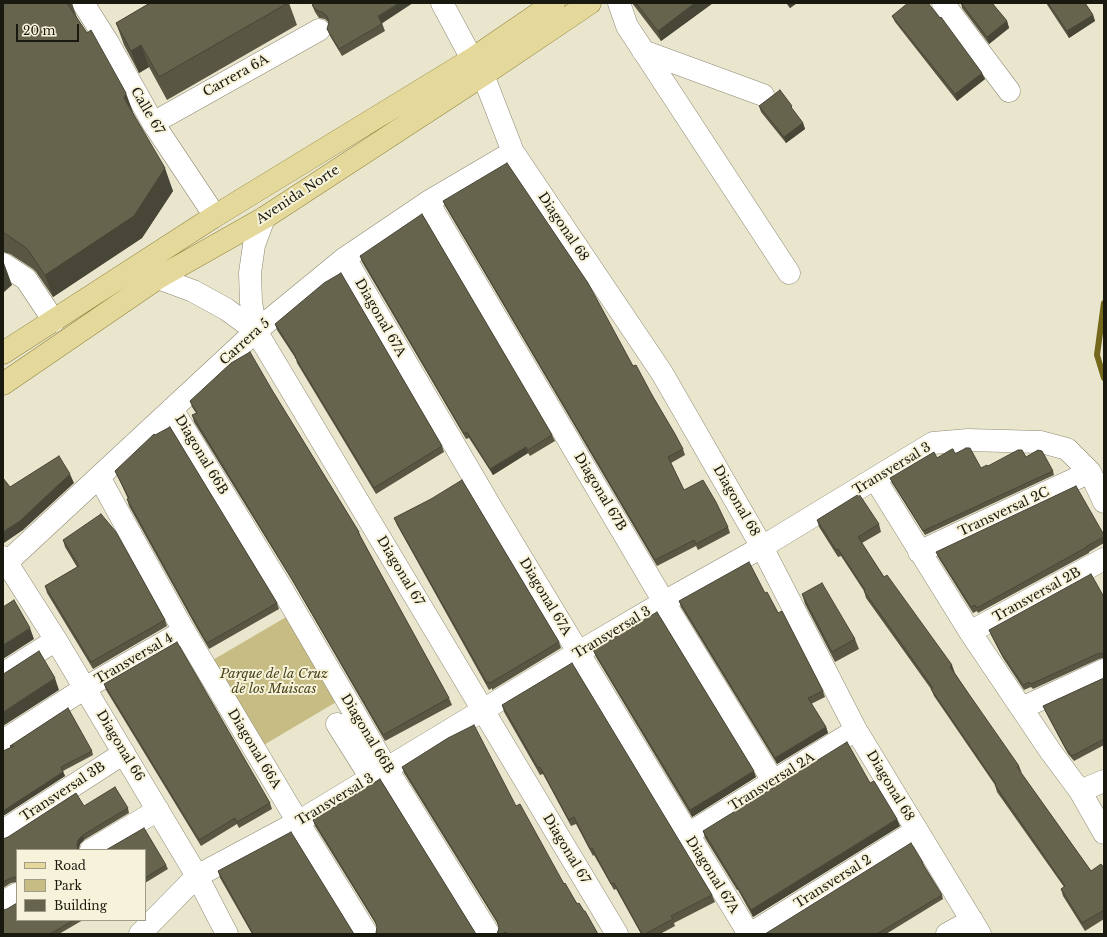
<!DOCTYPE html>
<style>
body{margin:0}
#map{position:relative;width:1107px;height:937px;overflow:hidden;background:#eae6cd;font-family:"Libre Baskerville",serif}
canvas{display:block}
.frame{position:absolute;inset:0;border:4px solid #1a1910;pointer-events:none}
.legend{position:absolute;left:16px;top:849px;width:130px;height:72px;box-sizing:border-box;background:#f7f3da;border:1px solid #9f9c89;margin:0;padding:5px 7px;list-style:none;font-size:12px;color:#1a1910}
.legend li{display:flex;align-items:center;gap:8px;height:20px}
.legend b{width:20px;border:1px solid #9f9c89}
.scale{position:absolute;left:16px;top:24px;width:63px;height:18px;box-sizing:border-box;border:2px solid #1a1910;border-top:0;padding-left:5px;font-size:12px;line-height:14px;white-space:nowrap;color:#1a1910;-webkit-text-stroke:3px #f7f3da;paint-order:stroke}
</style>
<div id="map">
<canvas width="1107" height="937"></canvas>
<div class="frame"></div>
<ul class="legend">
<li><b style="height:5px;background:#e4d99b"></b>Road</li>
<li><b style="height:11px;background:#c6bc84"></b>Park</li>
<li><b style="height:11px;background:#67644e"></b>Building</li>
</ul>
<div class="scale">20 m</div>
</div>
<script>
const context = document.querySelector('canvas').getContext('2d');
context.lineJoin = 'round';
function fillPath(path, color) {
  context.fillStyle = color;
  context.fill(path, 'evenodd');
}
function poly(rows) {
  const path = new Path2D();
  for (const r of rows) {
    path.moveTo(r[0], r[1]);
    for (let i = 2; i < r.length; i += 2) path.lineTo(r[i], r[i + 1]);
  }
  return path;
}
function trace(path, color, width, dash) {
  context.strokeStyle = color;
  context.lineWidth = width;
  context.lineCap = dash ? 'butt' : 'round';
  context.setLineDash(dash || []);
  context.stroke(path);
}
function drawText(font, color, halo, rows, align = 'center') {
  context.font = font + ' "Libre Baskerville",serif';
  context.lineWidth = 4;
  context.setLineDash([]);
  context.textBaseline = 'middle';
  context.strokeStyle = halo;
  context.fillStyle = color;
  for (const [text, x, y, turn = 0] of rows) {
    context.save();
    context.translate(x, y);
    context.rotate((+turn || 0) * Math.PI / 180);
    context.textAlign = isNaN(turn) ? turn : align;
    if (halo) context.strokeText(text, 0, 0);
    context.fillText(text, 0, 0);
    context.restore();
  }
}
const green = poly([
 [293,613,343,698,257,749,206,664]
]);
const stream = poly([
 [1104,303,1097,355,1104,378]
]);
const minor = poly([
 [83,3,107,41,153,123,215,216],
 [442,3,472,59],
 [619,3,627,26,789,273],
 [943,3,1009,91],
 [643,51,763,95],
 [483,75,513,152,662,373,762,547,856,730,980,934],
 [153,123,319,30],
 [428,202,664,602,773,781],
 [345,258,492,509,688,834,749,934],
 [3,264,26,279,54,321],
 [143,275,158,278,193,291,226,309,256,331,617,934],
 [256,331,251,302,250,273,254,245,264,218],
 [172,409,282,589,387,769,489,934],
 [99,477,184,631,298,822,367,934],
 [875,479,970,632,1051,752,1080,791,1104,833],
 [919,552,1090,472],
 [3,557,56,640,197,876,227,934],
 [3,566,256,331,345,258,428,202,513,152],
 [970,632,1104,559],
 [3,674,56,640],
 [1022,708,1104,670],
 [337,724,371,778],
 [3,741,85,688,184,631],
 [1080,791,1104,781],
 [3,831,124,753],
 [688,834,856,730],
 [91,850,158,810],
 [3,902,17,894],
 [140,934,197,876,298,822,579,652,664,602,762,547,933,443,968,440,1041,442,1067,449,1090,472,1104,502],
 [750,934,917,830],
 [947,934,972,920]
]);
const major = poly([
 [3,353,215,216,472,59,554,3],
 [3,384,158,278,264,218,483,75,590,3]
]);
const wall = poly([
 [3,3,72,3,77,18,134,115,173,191,142,238,53,297,36,272,33,269,10,254,3,252],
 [150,3,289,3,297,25,167,100,149,67,139,73,124,45,116,23],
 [632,3,713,3,661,41],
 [786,3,797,3,790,8],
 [961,3,992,3,1007,21,1009,28,989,44,962,8],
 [1046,3,1085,3,1093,15,1095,21,1069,38],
 [312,5,382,23,385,31,342,56,330,36,327,29,329,23,325,19,319,18,315,12],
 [892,16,985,79,957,101,895,22],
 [759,106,803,123,805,129,786,143,761,112],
 [443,201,633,366,652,395,683,449,685,455,671,463,684,490,728,527,730,533,698,550,696,546,657,566,445,206],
 [360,256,552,435,555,441,530,456,528,453,493,475,469,438,466,439,362,262],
 [275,324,442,446,444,452,376,494,297,363,296,359,277,330],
 [272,390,359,532,361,538,449,698,452,705,385,741,293,582,194,422,192,415,196,413,192,407,190,401],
 [955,454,981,468,1026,457,1053,471,1054,475,925,535,892,483,890,478,937,458],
 [115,471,277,603,279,609,209,649,195,625,129,506,127,499,128,499,118,477],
 [394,518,559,642,561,648,492,690,492,688,489,690,397,525],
 [817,520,879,524,881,532,862,543,884,577,955,673,1021,773,1091,871,1104,868,1104,919,1085,931,1063,896,1061,889,1064,887,997,792,995,785,934,696,931,689,866,598,864,591,841,556,838,557,819,527],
 [1104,535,1104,543,1089,552,1089,553,978,613,977,611,973,613,938,557,936,552],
 [63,540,165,620,167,626,93,669,47,593,45,586,77,567,65,547],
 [765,593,776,609,823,691,825,697,811,704,826,727,828,733,777,764,681,607,679,601],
 [802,594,855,639,859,649,835,662,805,604],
 [1104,597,1104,658,1099,659,1033,689,1031,687,1024,690,1003,658,991,635,989,630],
 [593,650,756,777,692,817,596,657],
 [1104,678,1104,745,1074,761,1068,754,1045,711,1043,706],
 [104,684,270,803,272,809,239,828,237,824,201,846,106,690],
 [502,705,712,895,715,902,674,923,675,926,660,934,641,934,616,889,614,890,594,855,593,856,576,824,571,826,543,774,540,775,504,712],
 [10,746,92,751,93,755,63,771,65,776,3,816,3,751,10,748],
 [402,767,516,806,564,884,598,934,497,934,499,928,499,926,404,773],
 [870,783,900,826,753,917,738,890,737,890,705,838,703,831],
 [84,806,128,808,129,813,84,840,80,844,79,850,17,850,17,882,11,883,3,888,3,839,8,837],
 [313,820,476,934,376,933,377,926,315,826],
 [145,850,166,865,168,869,145,883],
 [923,863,925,867,942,895,943,899,886,934,765,934],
 [218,871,354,934,252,934,220,878],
 [7,909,17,920,83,920,59,934,3,934]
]);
const shadedWall = poly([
 [399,3,413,3,381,24,378,16],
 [695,3,713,3,661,41,658,31],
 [788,3,797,3,790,8],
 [1093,15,1095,21,1069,38,1067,31],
 [1007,21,1009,28,989,44,987,37],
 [141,45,149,67,139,73,131,51],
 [982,73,985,79,957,101,955,94],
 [126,93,134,115,132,120,124,98],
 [803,123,805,129,786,143,784,137],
 [165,168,173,191,142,238,53,297,45,275],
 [3,263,4,263,12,285,3,293],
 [526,447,528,453,493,475,490,469],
 [70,474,74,483,23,530,4,543,3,540,3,532],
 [30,628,34,639,3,659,3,645],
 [952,665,955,673,950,667],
 [55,678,59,690,3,726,3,712],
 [826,727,828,733,777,764,775,758],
 [1019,766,1022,773,1017,767],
 [754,771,756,777,692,817,690,810],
 [63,772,65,776,3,816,3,811],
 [897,819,900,826,753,917,751,910],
 [83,835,84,840,80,844,78,850,77,845,78,840]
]);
const building = poly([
 [3,3,67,3,87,33,91,30,126,93,124,98,165,168,134,216,45,275,28,250,25,247,3,232,3,3],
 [150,3,288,3,159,77,141,45,131,51,116,23,150,3],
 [315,3,399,3,378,16,382,24,339,49,327,29,329,22,327,16,322,12,316,10,312,5,315,3],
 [636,3,695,3,658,31,636,3],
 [908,3,928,3,940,18,941,17,982,73,955,94,892,16,908,3],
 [961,3,992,3,1007,21,987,37,961,3],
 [1048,3,1085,3,1093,15,1067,31,1048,3],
 [780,90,792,106,791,107,803,123,784,137,759,106,780,90],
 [507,163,588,283,633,366,636,365,652,395,675,434,683,449,668,457,684,490,703,480,716,502,728,527,696,544,694,540,655,560,443,201,507,163],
 [422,214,552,435,528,450,526,447,490,469,467,432,464,434,360,256,422,214],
 [341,273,442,446,374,488,295,357,296,357,275,324,324,283,341,273],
 [250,352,272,390,359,532,358,532,377,567,449,698,383,735,290,576,192,415,197,413,190,401,231,363,250,352],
 [170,427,277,603,207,643,193,619,127,499,129,498,115,471,154,434,155,435,170,427],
 [966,448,970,448,981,468,987,465,988,466,1018,450,1022,450,1026,457,1038,450,1042,451,1053,471,923,531,890,478,934,452,937,458,952,449,953,449,955,454,966,448],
 [59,456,70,474,20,521,3,532,3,478,10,487,59,456],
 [462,480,559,642,490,683,489,682,487,683,394,518,431,499,462,480],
 [1076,486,1104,535,1104,537,1087,546,1087,547,977,608,975,605,971,607,936,552,1076,486],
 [859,494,879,524,858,537,884,577,887,575,952,665,950,667,1019,766,1017,767,1091,871,1101,864,1104,868,1104,910,1082,923,1061,889,1065,886,995,785,996,784,931,689,933,688,864,591,865,590,838,549,836,550,817,520,859,494],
 [101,514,116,532,165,620,91,662,45,586,79,566,63,540,101,514],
 [749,562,765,593,767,592,776,609,778,613,782,611,823,691,808,698,826,727,775,758,679,601,749,562],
 [1091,574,1104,597,1104,653,1097,654,1031,684,1029,682,1023,685,1001,653,989,630,1091,574],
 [822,583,855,639,832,652,802,594,822,583],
 [14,600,30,628,3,645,3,607,14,600],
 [657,612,754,771,690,810,593,650,657,612],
 [177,642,270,803,237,822,235,818,199,840,104,684,177,642],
 [39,651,55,678,3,712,3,674,5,673,39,651],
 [572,663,712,895,671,916,673,919,645,934,642,934,614,883,611,884,592,848,590,849,574,817,569,820,540,767,538,768,502,705,572,663],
 [1104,678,1104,739,1072,756,1066,749,1043,706,1104,678],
 [68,708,92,751,61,767,63,772,3,811,3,751,14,746,10,746,68,708],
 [474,725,516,806,520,804,564,884,565,883,577,904,579,903,584,911,585,911,598,934,507,934,506,932,502,934,497,934,499,928,497,921,402,767,448,738,474,725],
 [847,742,870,783,874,781,897,819,751,910,735,883,735,884,703,831,847,742],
 [380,779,476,934,375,934,376,933,377,927,375,921,313,820,380,779],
 [115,787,128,808,83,835,78,840,77,845,78,850,17,850,17,878,15,877,9,879,3,882,3,839,8,837,76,793,84,806,115,787],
 [144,828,166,865,145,878,145,850,106,850,144,828],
 [291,832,354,934,253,934,218,871,291,832],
 [911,843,923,863,922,863,942,895,877,934,765,934,911,843],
 [17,903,17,920,74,920,50,934,3,934,3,910,7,909,17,903]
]);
const streetNames = [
 ["Carrera 6A",236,76,-29],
 ["Calle 67",147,111,59],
 ["Avenida Norte",298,195,-33],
 ["Diagonal 68",563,227,56],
 ["Diagonal 67A",380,318,60],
 ["Carrera 5",245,342,-42],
 ["Diagonal 66B",201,455,59],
 ["Transversal 3",892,469,-31],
 ["Diagonal 67B",600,492,59],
 ["Diagonal 68",736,501,60],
 ["Transversal 2C",1004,512,-25],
 ["Diagonal 67",400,571,59],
 ["Transversal 2B",1037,595,-29],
 ["Diagonal 67A",545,597,59],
 ["Transversal 3",612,633,-31],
 ["Transversal 4",134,659,-30],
 ["Diagonal 66B",367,734,59],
 ["Diagonal 66",120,746,59],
 ["Diagonal 66A",254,749,59],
 ["Transversal 2A",772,782,-32],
 ["Diagonal 68",890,786,59],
 ["Transversal 3B",63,792,-33],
 ["Transversal 3",335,800,-31],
 ["Diagonal 67",566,849,59],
 ["Diagonal 67A",712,875,58],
 ["Transversal 2",833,882,-32]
];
const parkNames = [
 ["Parque de la Cruz",274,674],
 ["de los Muiscas",274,689]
];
fillPath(green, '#c6bc84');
trace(stream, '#74681c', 6);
trace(minor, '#8d8973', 23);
trace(major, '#92863f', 23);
trace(minor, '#fff', 22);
trace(major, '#e4d99b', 22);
fillPath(wall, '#595643');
fillPath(shadedWall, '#484637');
fillPath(building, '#67644e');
trace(building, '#484637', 1);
drawText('13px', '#1a1910', '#f7f3da', streetNames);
drawText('italic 13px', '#4b441b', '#f7f3da', parkNames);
</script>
